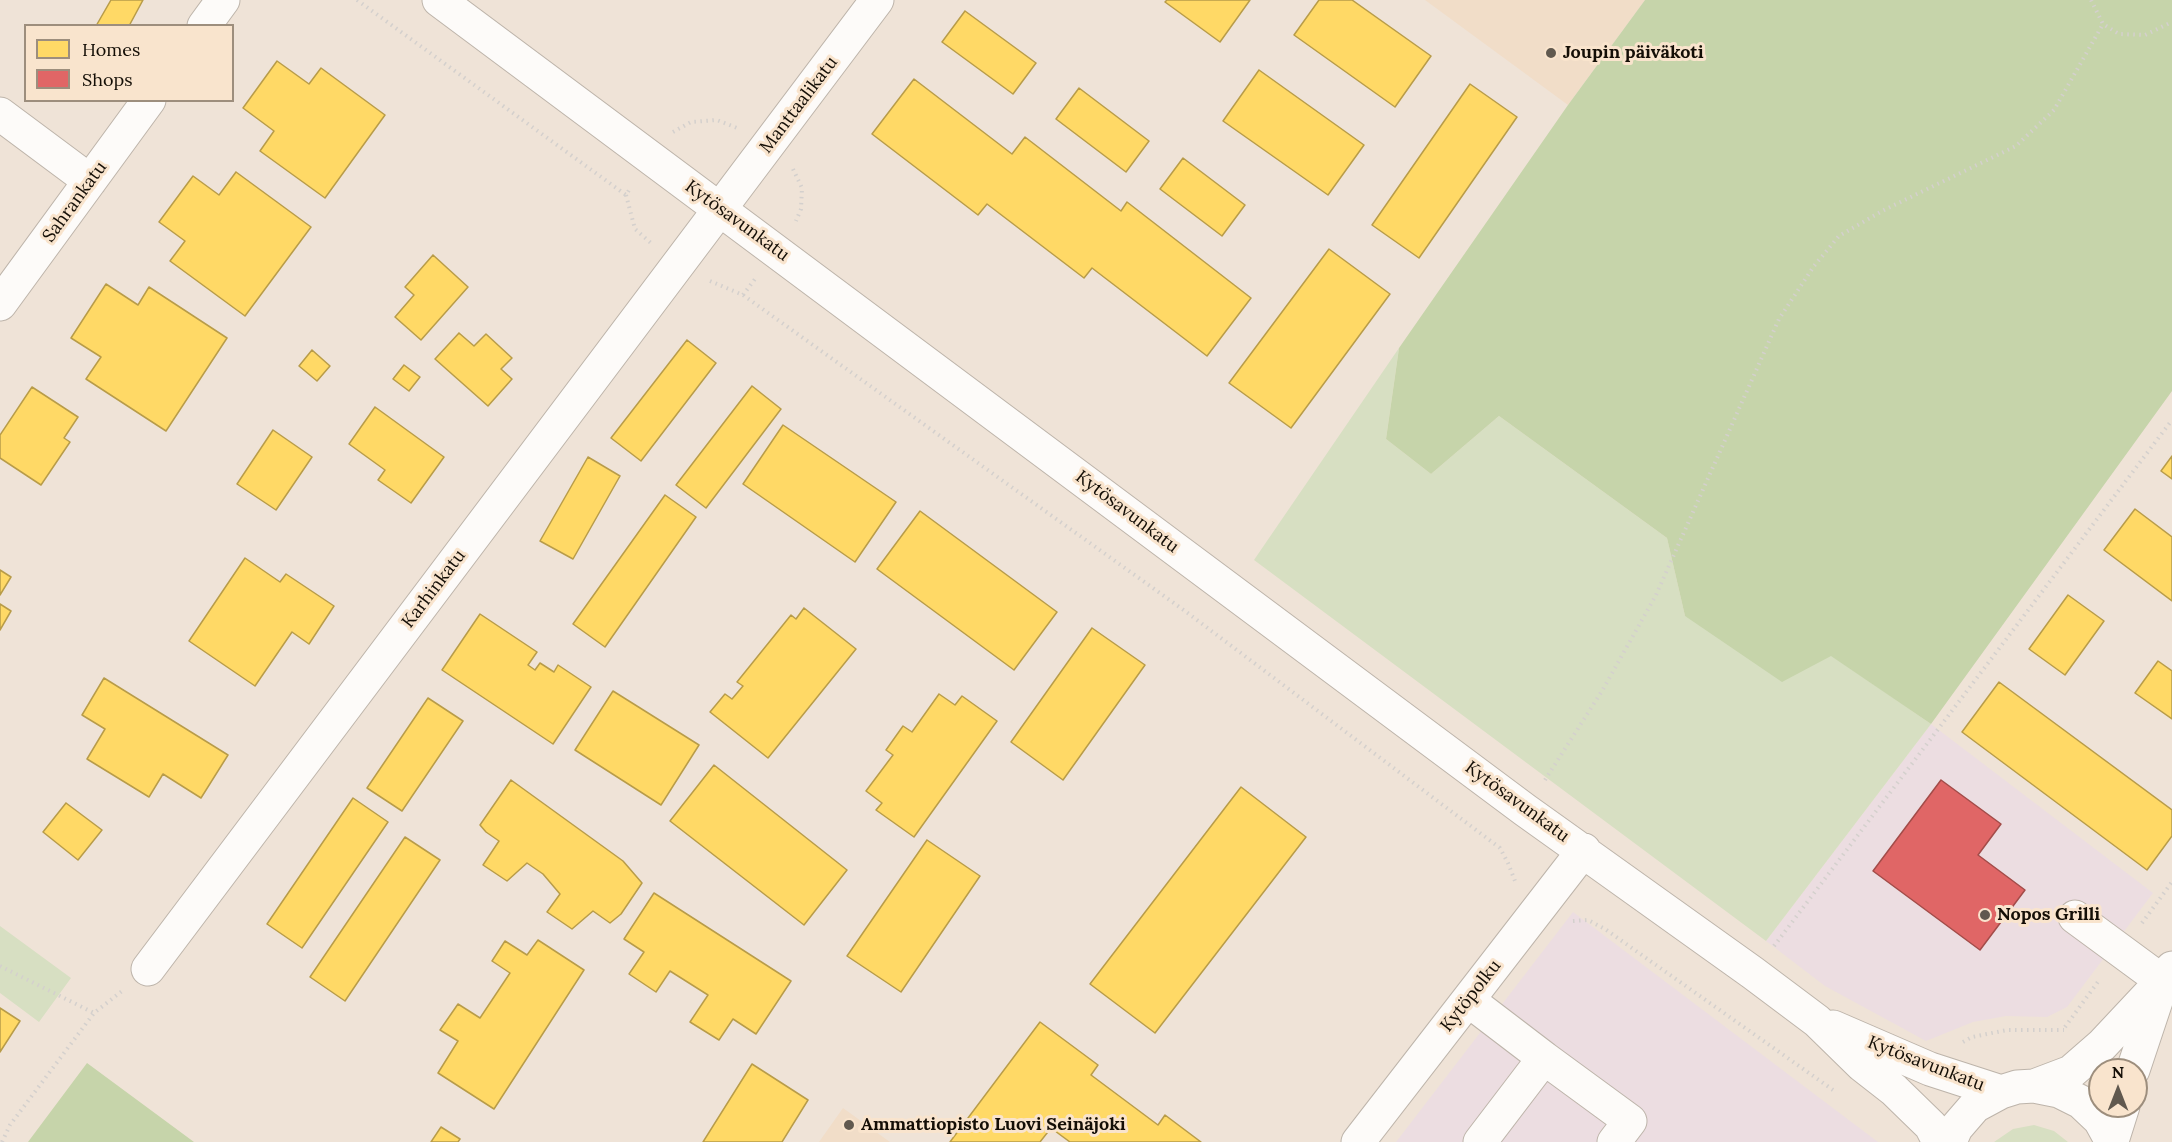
<!DOCTYPE html>
<meta charset="utf-8">
<style>
body{margin:0}
#map{position:relative;width:2172px;height:1142px;overflow:hidden;background:#efe3d7;font-family:Lora,serif}
canvas{display:block}
.legend{position:absolute;left:24px;top:24px;width:210px;height:78px;box-sizing:border-box;background:#f9e4cd;border:2px solid #9d8e7d;margin:0;padding:8px 10px;list-style:none;font-size:18px;color:#140e06}
.legend li{display:flex;align-items:center;gap:12px;height:30px}
.legend b{width:30px;border:2px solid #9d8e7d}
.north{position:absolute;left:2088px;top:1058px;width:60px;height:60px;box-sizing:border-box;background:#f9e4cd;border:2px solid #9d8e7d;border-radius:50%;rotate:0deg;font-size:16px;font-weight:700;line-height:24px;text-align:center;color:#140e06}
.north::after{content:'';display:block;margin:auto;width:21px;height:27px;background:#61594f;clip-path:polygon(50% 0,100% 100%,50% 72%,0 100%)}
</style>
<div id="map">
<canvas width="2172" height="1142"></canvas>
<ul class="legend">
<li><b style="height:16px;background:#ffd966"></b>Homes</li>
<li><b style="height:16px;background:#e06666"></b>Shops</li>
</ul>
<div class="north">N</div>
</div>
<script>
const context = document.querySelector('canvas').getContext('2d');
context.lineJoin = 'round';
function fillPath(path, color) {
  context.fillStyle = color;
  context.fill(path, 'evenodd');
}
function poly(rows) {
  const path = new Path2D();
  for (const r of rows) {
    path.moveTo(r[0], r[1]);
    for (let i = 2; i < r.length; i += 2) path.lineTo(r[i], r[i + 1]);
  }
  return path;
}
function trace(path, color, width, dash) {
  context.strokeStyle = color;
  context.lineWidth = width;
  context.lineCap = dash ? 'butt' : 'round';
  context.setLineDash(dash || []);
  context.stroke(path);
}
function drawText(font, color, halo, rows, align = 'center') {
  context.font = font + ' Lora,serif';
  context.lineWidth = 6;
  context.setLineDash([]);
  context.textBaseline = 'middle';
  context.strokeStyle = halo;
  context.fillStyle = color;
  for (const [text, x, y, turn = 0] of rows) {
    context.save();
    context.translate(x, y);
    context.rotate((+turn || 0) * Math.PI / 180);
    context.textAlign = isNaN(turn) ? turn : align;
    if (halo) context.strokeText(text, 0, 0);
    context.fillText(text, 0, 0);
    context.restore();
  }
}
const commercial = poly([
 [1931,724,2153,893,2067,1007,2047,1017,2006,1016,1973,1022,1926,1041,1825,986,1766,941],
 [1573,912,1878,1142,1396,1142]
]);
const built = poly([
 [1425,0,1645,0,1568,105],
 [843,1108,890,1142,819,1142]
]);
const green = poly([
 [1399,348,1386,439,1431,474,1499,416,1667,538,1685,616,1831,655,1931,724,1766,941,1254,560],
 [0,926,71,978,39,1022,0,993],
 [2034,1125,2054,1131,2068,1142,1994,1142,2013,1129]
]);
const forest = poly([
 [1645,0,2172,0,2172,391,1931,724,1831,656,1782,682,1685,616,1667,538,1499,416,1431,474,1386,439,1399,348,1568,105],
 [87,1063,194,1142,28,1142]
]);
const homes = poly([
 [111,0,143,0,129,26,96,26,111,0],
 [1167,0,1250,0,1220,42,1165,2,1167,0],
 [1319,0,1352,0,1431,56,1395,107,1294,35,1319,0],
 [965,11,1036,63,1013,94,942,42,965,11],
 [277,61,309,84,321,68,385,115,325,198,260,151,274,131,243,108,277,61],
 [1259,70,1364,145,1328,195,1223,121,1259,70],
 [914,79,1012,154,1025,137,1121,211,1127,202,1251,298,1207,356,1092,268,1084,278,987,204,978,215,872,134,914,79],
 [1470,84,1517,117,1419,258,1372,225,1470,84],
 [1079,88,1149,141,1126,172,1056,119,1079,88],
 [1183,158,1245,205,1222,236,1160,189,1183,158],
 [236,172,311,227,245,316,170,261,185,241,159,222,193,176,219,195,236,172],
 [1329,249,1390,294,1291,428,1229,383,1329,249],
 [433,255,468,287,421,340,395,317,414,295,405,287,433,255],
 [106,284,138,305,149,287,227,338,166,431,86,379,101,357,71,338,106,284],
 [459,333,474,346,486,334,512,358,501,369,512,379,488,406,435,359,459,333],
 [687,340,716,363,641,461,611,438,687,340],
 [312,350,330,366,317,381,299,366,312,350],
 [404,365,420,377,409,391,393,379,404,365],
 [752,386,781,409,706,508,676,485,752,386],
 [32,387,78,417,64,438,70,442,41,485,0,458,0,435,32,387],
 [375,407,444,457,411,503,378,480,385,470,349,444,375,407],
 [783,425,896,502,855,562,743,484,783,425],
 [273,430,312,457,276,510,237,484,273,430],
 [2172,456,2172,479,2161,471,2172,456],
 [588,457,620,476,573,559,540,541,588,457],
 [665,495,696,517,605,647,573,624,665,495],
 [2135,509,2172,537,2172,601,2104,550,2135,509],
 [920,511,1057,612,1014,670,877,569,920,511],
 [245,558,280,582,286,574,334,606,309,644,292,632,255,686,189,641,245,558],
 [0,570,11,577,0,595,0,570],
 [2068,595,2104,621,2065,675,2029,649,2068,595],
 [0,604,11,611,0,630,0,604],
 [804,608,856,649,768,758,710,712,725,694,732,699,743,686,737,682,791,615,796,619,804,608],
 [480,614,537,652,528,665,535,670,540,663,554,672,558,665,591,687,553,744,442,670,480,614],
 [1092,628,1145,665,1063,780,1011,742,1092,628],
 [2158,661,2172,671,2172,719,2135,693,2158,661],
 [104,678,228,755,201,798,163,774,149,797,87,759,105,729,82,715,104,678],
 [1999,682,2172,810,2172,836,2147,870,1962,732,1999,682],
 [613,691,699,745,661,805,575,750,613,691],
 [939,694,955,705,962,696,997,721,914,837,876,810,882,803,866,791,893,755,886,750,903,726,912,732,939,694],
 [428,698,463,721,402,811,367,788,428,698],
 [714,765,847,870,804,925,670,821,714,765],
 [511,780,623,861,642,883,621,914,610,923,593,911,572,929,547,912,560,894,543,874,527,863,507,881,483,865,499,841,486,832,480,825,511,780],
 [1241,787,1306,837,1155,1033,1090,984,1241,787],
 [353,798,388,822,302,948,267,924,353,798],
 [66,803,102,830,78,860,43,832,66,803],
 [405,837,440,860,345,1001,310,977,405,837],
 [927,840,980,876,901,992,847,956,927,840],
 [654,893,791,981,756,1034,733,1019,719,1040,690,1022,708,995,670,971,656,992,629,974,644,952,624,939,654,893],
 [538,940,584,970,494,1109,438,1073,458,1041,440,1030,458,1004,480,1018,510,973,492,961,505,941,527,955,538,940],
 [0,1008,20,1021,0,1052,0,1008],
 [1040,1022,1098,1065,1091,1075,1158,1125,1165,1115,1201,1142,1070,1142,1051,1128,1040,1142,950,1142,1040,1022],
 [752,1064,808,1100,782,1142,703,1142,752,1064],
 [441,1127,460,1139,458,1142,431,1142,441,1127]
]);
const shops = poly([
 [1941,780,2001,824,1978,855,2025,890,1980,950,1873,871,1941,780]
]);
const path = poly([
 [357,0,626,195,631,187],
 [2091,0,2103,24,2119,34,2145,35,2172,22],
 [673,132,691,122,717,120,737,128],
 [793,169,802,188,801,209,796,221],
 [626,195,635,229,651,243],
 [710,281,743,295,1185,611,1500,848,1508,863,1515,881],
 [743,295,755,279],
 [1545,780,1602,691,1656,595,1779,319,1814,266,1839,236,1882,211,2016,146,2054,110,2103,24],
 [1573,921,1588,920,1605,929,1833,1090],
 [2142,923,2172,882],
 [1774,946,2172,420],
 [0,966,94,1013],
 [2065,1027,2100,979],
 [1963,1042,1972,1037,2007,1030,2064,1030],
 [2,1142,10,1125,94,1013,122,991]
]);
const minor = poly([
 [439,0,1525,810,1753,973,1817,1021,1862,1065,1894,1090,1931,1126,1939,1142],
 [204,26,223,0],
 [0,114,90,181],
 [0,304,149,100],
 [2075,917,2162,981],
 [148,969,877,0],
 [1468,1000,1544,1058,1480,1142],
 [1833,1027,1930,1069,2001,1092],
 [1544,1058,1630,1121,1614,1142],
 [2133,1070,2160,989],
 [2034,1086,2071,1072,2102,1045,2162,981,2172,968],
 [2112,1141,2123,1106],
 [1358,1142,1584,850],
 [1950,1142,1956,1128,1975,1106,2001,1092,2017,1087,2034,1086,2059,1091,2081,1102,2100,1120,2112,1142]
]);
const markers = [
 [1551,53,6,"#61594f"],
 [1985,915,6,"#61594f"],
 [849,1125,6,"#61594f"]
];
const poiNames = [
 ["Joupin päiväkoti",1563,53],
 ["Nopos Grilli",1997,915],
 ["Ammattiopisto Luovi Seinäjoki",861,1125]
];
const streetNames = [
 ["Manttaalikatu",799,105,-53],
 ["Sahrankatu",75,202,-54],
 ["Kytösavunkatu",737,221,36],
 ["Kytösavunkatu",1127,512,37],
 ["Karhinkatu",434,589,-53],
 ["Kytösavunkatu",1517,802,36],
 ["Kytöpolku",1471,996,-52],
 ["Kytösavunkatu",1926,1064,21]
];
fillPath(commercial, '#ecdde1');
fillPath(built, '#f1ddc8');
fillPath(green, '#d7dfc2');
fillPath(forest, '#c6d4aa');
fillPath(homes, '#ffd966');
trace(homes, '#b89c49', 1.5);
fillPath(shops, '#e06666');
trace(shops, '#a34c49', 1.5);
trace(minor, '#bdb4aa', 35);
trace(path, '#d4d0cd', 4, [1.5, 4.5]);
trace(minor, '#fdfbf9', 33);
for (const [x, y, r, color] of markers) {
  const dot = new Path2D();
  dot.arc(x, y, r, 0, 2 * Math.PI);
  context.fillStyle = color;
  context.fill(dot);
  trace(dot, '#f9e4cd', 2);
}
drawText('bold 18px', '#140e06', '#f9e4cd', poiNames, 'left');
drawText('18px', '#140e06', '#f9e4cd', streetNames);
</script>
